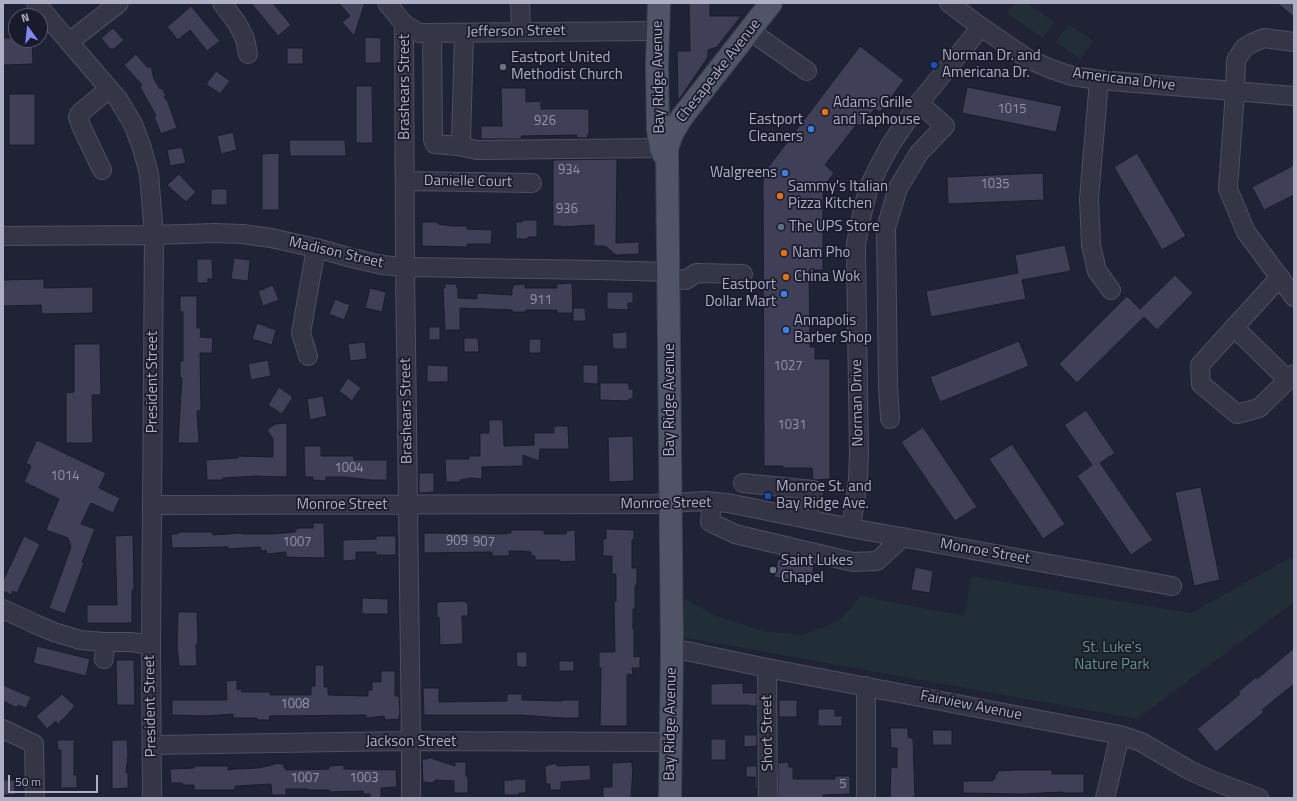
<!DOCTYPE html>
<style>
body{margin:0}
#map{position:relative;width:1297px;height:801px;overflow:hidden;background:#202236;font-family:"Titillium Web",sans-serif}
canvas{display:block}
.frame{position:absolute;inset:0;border:4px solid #aeafc4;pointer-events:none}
.north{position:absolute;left:8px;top:8px;width:40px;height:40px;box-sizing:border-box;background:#191a2b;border:1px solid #555668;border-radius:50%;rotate:345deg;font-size:11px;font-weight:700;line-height:16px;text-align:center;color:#aeafc4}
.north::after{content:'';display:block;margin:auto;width:14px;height:18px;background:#8186f5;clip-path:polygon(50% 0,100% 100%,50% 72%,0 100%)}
.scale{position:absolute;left:8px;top:775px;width:90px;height:18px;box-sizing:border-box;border:2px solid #aeafc4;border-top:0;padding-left:5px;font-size:12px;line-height:14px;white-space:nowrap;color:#aeafc4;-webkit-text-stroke:3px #191a2b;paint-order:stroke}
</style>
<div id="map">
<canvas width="1297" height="801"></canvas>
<div class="frame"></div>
<div class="north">N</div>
<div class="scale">50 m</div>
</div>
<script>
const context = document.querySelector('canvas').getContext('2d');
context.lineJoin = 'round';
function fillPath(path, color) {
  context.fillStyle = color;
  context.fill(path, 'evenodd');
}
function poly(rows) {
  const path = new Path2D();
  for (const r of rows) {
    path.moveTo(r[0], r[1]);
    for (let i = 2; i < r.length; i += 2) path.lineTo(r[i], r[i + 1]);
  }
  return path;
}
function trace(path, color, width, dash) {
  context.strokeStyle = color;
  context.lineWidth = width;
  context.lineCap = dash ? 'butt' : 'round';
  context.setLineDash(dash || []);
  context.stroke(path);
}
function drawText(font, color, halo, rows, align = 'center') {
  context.font = font + ' "Titillium Web",sans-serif';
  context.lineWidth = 3.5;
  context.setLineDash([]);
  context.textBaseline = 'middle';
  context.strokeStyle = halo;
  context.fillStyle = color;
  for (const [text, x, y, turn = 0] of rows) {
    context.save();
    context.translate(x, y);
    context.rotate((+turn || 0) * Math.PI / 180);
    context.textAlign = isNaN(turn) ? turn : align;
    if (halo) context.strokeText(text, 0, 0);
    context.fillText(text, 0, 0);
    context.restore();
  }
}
const green = poly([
 [1015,3,1027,3,1054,22,1043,38,1007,13],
 [1068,24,1093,41,1080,59,1056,42],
 [1290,558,1294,563,1294,602,1137,719,682,637,685,598,713,615,763,631,803,635,839,621,861,596,965,616,971,576,1191,613]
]);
const building = poly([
 [251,3,273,3,291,25,278,36,251,3],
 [339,3,365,3,354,36,342,22,350,16,339,3],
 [689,3,710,3,710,16,741,16,717,47,708,50,708,57,678,101,677,51,690,51,689,3],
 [1277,3,1294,3,1294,17,1277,3],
 [191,6,220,41,207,51,190,30,178,40,167,27,191,6],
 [113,28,124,40,114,49,110,49,101,38,113,28],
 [365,37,381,38,381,63,365,63,365,37],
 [3,38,16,38,16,40,32,40,33,64,3,65,3,38],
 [860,46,904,80,880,112,875,109,860,126,857,124,825,165,834,173,823,188,823,270,809,270,810,347,815,347,815,359,830,359,830,479,814,480,813,479,812,468,783,468,783,466,764,466,763,174,860,46],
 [287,48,303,48,303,64,287,64,287,48],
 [136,54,148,68,151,66,154,79,160,89,162,88,166,96,164,97,168,102,177,128,161,134,154,117,156,116,140,87,142,85,124,65,136,54],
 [216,71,230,81,220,94,206,84,216,71],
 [356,86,372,86,373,143,356,143,356,86],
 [967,87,1062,106,1056,132,962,113,967,87],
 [501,88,526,88,526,102,541,101,541,109,589,109,589,135,587,135,588,138,577,138,577,135,521,136,521,139,481,139,481,126,502,126,501,88],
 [9,94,35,94,35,145,9,145,9,94],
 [233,132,237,150,221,154,217,136,233,132],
 [289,140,345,140,346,156,290,156,289,140],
 [182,147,186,163,170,166,167,150,182,147],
 [279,153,279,210,262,210,262,154,279,153],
 [1137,153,1186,236,1162,250,1114,167,1137,153],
 [617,159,616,243,639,242,639,254,616,255,605,246,594,246,594,225,561,227,561,226,553,226,553,160,617,159],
 [1294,165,1294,195,1264,210,1252,187,1294,165],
 [1043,173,1044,200,948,204,947,177,1043,173],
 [179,174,196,192,186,202,167,185,179,174],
 [211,189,227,189,227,205,211,205,211,189],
 [522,220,537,220,537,237,528,237,528,239,516,239,516,222,522,222,522,220],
 [422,222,438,222,438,224,451,226,467,226,467,229,492,230,491,244,467,244,467,247,422,246,422,222],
 [1065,245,1071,271,1022,280,1026,299,931,317,926,291,1018,273,1015,255,1065,245],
 [234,258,250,260,248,281,231,279,234,258],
 [197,259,212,259,213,279,208,279,208,283,197,283,197,259],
 [1175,275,1193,293,1157,330,1144,317,1077,383,1059,364,1127,296,1140,309,1175,275],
 [44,279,44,288,93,287,93,313,42,314,41,305,3,306,3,280,44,279],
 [572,283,573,313,557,313,557,310,526,310,526,312,512,312,512,310,460,308,460,330,445,330,443,288,445,288,445,284,456,284,457,288,458,288,458,298,477,299,477,293,512,295,512,288,513,288,513,285,525,284,525,288,557,288,557,284,572,283],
 [273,285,279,300,263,306,258,291,273,285],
 [370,288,386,292,382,312,365,308,370,288],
 [607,292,633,292,633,303,628,303,628,310,607,309,607,292],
 [180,296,197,296,197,328,201,328,200,337,213,338,212,353,200,353,201,411,197,411,199,441,198,443,178,443,182,378,180,378,180,361,183,361,183,312,180,311,180,296],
 [335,299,350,305,344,320,329,314,335,299],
 [573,308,585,308,586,321,573,321,573,308],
 [257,323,276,330,272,345,252,339,257,323],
 [429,327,440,327,440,340,429,340,429,327],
 [627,332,627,349,613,349,612,333,627,332],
 [464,338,478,338,479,352,464,352,464,338],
 [529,339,541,339,541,353,529,353,529,339],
 [1019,341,1029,366,940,402,930,377,1019,341],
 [365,342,367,359,350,361,348,344,365,342],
 [74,344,100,344,101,395,92,395,93,443,66,443,66,393,74,392,74,344],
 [268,360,271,376,251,380,248,364,268,360],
 [427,365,448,366,448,382,427,382,427,365],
 [583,365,598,365,598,384,583,383,583,365],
 [348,378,361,388,352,401,339,391,348,378],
 [600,383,629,383,629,389,633,389,633,399,629,399,629,401,600,400,600,383],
 [279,387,293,397,282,414,268,405,279,387],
 [323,396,327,416,310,420,307,399,323,396],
 [1086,410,1115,453,1100,463,1153,540,1131,555,1077,476,1092,465,1064,425,1086,410],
 [489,420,503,420,504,446,534,445,534,433,554,433,554,426,568,426,569,449,540,449,539,461,523,455,523,466,482,467,482,479,470,478,460,480,460,482,446,482,445,459,469,459,469,456,480,456,480,433,489,433,489,420],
 [287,423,287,477,255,476,223,478,223,480,207,480,206,460,238,458,238,456,273,457,273,439,267,430,275,424,287,423],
 [923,427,977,507,955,521,901,442,923,427],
 [633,436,634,481,609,482,608,437,633,436],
 [37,440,106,473,99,488,120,498,113,513,91,503,81,524,95,529,82,562,84,563,65,614,49,608,71,547,68,538,46,530,59,499,24,482,31,466,26,463,37,440],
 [1012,444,1065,524,1043,539,989,459,1012,444],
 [304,446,321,446,321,456,354,456,354,460,387,460,387,480,372,480,345,477,326,477,326,481,313,480,313,477,305,477,304,446],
 [419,473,434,473,434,492,419,493,419,473],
 [1201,487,1220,580,1194,586,1175,492,1201,487],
 [313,523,324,523,325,558,286,557,286,552,267,554,266,550,261,551,261,548,260,548,260,547,228,549,228,547,172,548,171,534,178,534,178,532,212,532,213,535,242,533,242,534,273,534,295,532,297,528,313,528,313,523],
 [606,529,634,530,634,539,632,540,632,568,637,568,637,585,635,585,635,609,633,609,633,629,634,629,634,657,640,656,640,668,632,668,633,675,627,674,627,726,600,726,601,668,599,668,599,652,615,652,614,601,616,601,616,574,612,574,612,556,603,556,603,539,606,539,606,529],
 [511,530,544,530,544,534,566,534,566,531,575,530,576,561,560,562,560,560,535,560,535,556,531,556,531,552,521,551,509,551,509,556,492,556,492,552,424,553,424,533,507,534,507,533,511,533,511,530],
 [133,535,134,590,132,590,132,623,87,623,87,605,117,605,115,536,133,535],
 [24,536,40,544,17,593,13,591,11,595,3,591,3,581,24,536],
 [376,536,396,536,396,555,376,555,376,552,356,552,356,560,343,561,343,540,376,539,376,536],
 [778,559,814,566,810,585,774,577,778,559],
 [915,567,933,571,930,593,911,590,915,567],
 [362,598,388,599,388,614,362,614,362,598],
 [466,601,466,603,468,603,468,616,462,616,463,644,440,645,439,617,437,617,437,602,466,601],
 [178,612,197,612,198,644,196,644,197,666,179,666,177,644,178,612],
 [37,646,90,659,86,676,33,663,37,646],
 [1294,648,1294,684,1262,710,1264,712,1216,752,1197,729,1228,704,1240,694,1238,692,1256,677,1257,679,1294,648],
 [516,652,527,652,527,667,517,667,516,652],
 [116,660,134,660,135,705,117,705,116,660],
 [559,661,574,661,574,671,559,671,559,661],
 [315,665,324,665,324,687,328,687,328,695,368,696,368,690,372,690,372,682,381,682,381,671,395,671,395,696,399,696,400,715,399,715,399,719,385,720,384,716,366,718,366,715,270,716,269,720,257,720,257,718,233,718,233,714,206,716,172,715,172,700,227,700,226,681,237,680,237,690,241,689,242,692,270,692,270,695,311,695,311,686,315,686,315,665],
 [743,683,743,693,757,693,757,706,750,706,750,705,711,705,711,684,743,683],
 [3,685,31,697,26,708,18,705,17,708,3,701,3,685],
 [423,688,439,688,439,702,507,701,507,694,522,694,522,700,562,701,562,700,579,700,579,718,564,718,518,715,424,715,423,688],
 [62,694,75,706,65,717,57,725,56,721,47,729,36,716,62,694],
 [779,700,797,700,797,717,779,717,779,700],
 [818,709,835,709,835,716,842,716,842,726,818,726,818,709],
 [890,728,908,728,908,737,909,737,909,738,913,738,915,798,890,798,891,767,897,768,897,748,891,748,890,728],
 [932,730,952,730,952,745,933,745,932,730],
 [744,735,757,735,757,746,744,747,744,735],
 [711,739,726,739,726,760,711,760,711,739],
 [57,740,74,740,74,775,77,775,77,788,61,788,61,750,58,750,57,740],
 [112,740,127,740,128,755,126,773,128,773,128,788,112,789,112,740],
 [428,757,455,766,455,762,466,762,466,776,468,776,468,793,454,793,454,781,435,780,434,783,423,782,422,759,428,759,428,757],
 [632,762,632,767,633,767,631,798,603,798,603,787,612,787,612,763,632,762],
 [788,762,789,767,793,767,793,779,835,779,835,776,850,776,850,794,823,795,823,798,778,798,778,763,788,762],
 [279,763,280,764,284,764,284,768,286,768,286,770,329,769,329,766,344,765,344,769,396,770,397,787,381,788,381,798,370,798,370,794,363,794,363,791,329,792,329,790,308,790,308,789,286,789,286,795,272,795,271,784,235,786,235,790,194,790,194,785,183,785,182,783,171,783,170,769,194,768,194,766,228,766,228,770,235,769,259,768,279,763],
 [557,763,557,766,590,765,591,780,561,782,561,790,550,790,550,784,546,784,545,766,557,763],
 [746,766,757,766,757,788,755,789,755,777,746,777,746,766],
 [1016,770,1052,770,1052,774,1084,774,1084,793,1063,793,1063,792,1022,794,963,793,963,781,993,781,993,779,995,779,995,774,997,774,998,771,1016,770],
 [514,779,526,779,526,793,519,793,519,795,504,795,504,780,514,780,514,779],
 [3,780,15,780,15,795,3,795,3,780]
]);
const minor = poly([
 [36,3,69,42,118,99,133,124,142,148,149,174,154,235,151,645,152,798],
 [222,3,237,23,245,39,248,54],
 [387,3,404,24,419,33,658,31],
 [520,3,521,32],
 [949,3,981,27,1028,59,1051,69,1072,76,1099,80,1294,96],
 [404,24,405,267,411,741,411,798],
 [750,31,807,71],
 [432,33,433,140,435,144,458,146,461,141,464,33],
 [69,42,119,3],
 [1294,42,1264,38,1252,43,1244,48,1236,60,1235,91,1228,189,1246,232,1294,297],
 [1099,80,1089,199,1091,245,1097,271,1111,290],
 [458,146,477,150,661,148],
 [102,170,82,128,78,117,80,113,109,89],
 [405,181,532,183],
 [3,236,154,235,215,233,242,234,271,238,316,248,352,258,382,265,405,267,599,270,669,272],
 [1280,277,1200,365,1201,384,1237,414,1259,408,1294,374],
 [669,278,686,280,696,273,743,274],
 [1234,327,1288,380],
 [308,356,301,333,316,248],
 [890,419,888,386,886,228,898,188,919,153,945,126,919,103],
 [743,483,813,490,807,519],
 [712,502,710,522,735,534,853,562,877,561,903,537],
 [152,505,654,504,705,501,728,503,851,528,1172,586],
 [851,528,858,479,859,455,856,255,856,244,864,205,869,187,879,166,891,144,919,103,981,27],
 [3,609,35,624,54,632,80,640,105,642,131,642,151,645],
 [672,648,767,668,1120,735,1141,742,1189,770,1211,780,1259,798],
 [104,659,105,642],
 [767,668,768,798],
 [3,729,34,744,35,798],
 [152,745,402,741,670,742],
 [866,798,866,686],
 [1105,798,1120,735]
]);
const major = poly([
 [659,3,657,65,658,130,661,148,664,155],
 [670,798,672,648,667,148,672,134,682,117,771,3]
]);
const markers = [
 [934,65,4,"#1a4fb4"],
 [503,67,4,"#6b7280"],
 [825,112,4,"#e8710a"],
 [811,129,4,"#3f7fe0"],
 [785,173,4,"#3f7fe0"],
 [780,196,4,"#e8710a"],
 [781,227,4,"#5c6f8a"],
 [784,253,4,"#e8710a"],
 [786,277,4,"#e8710a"],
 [784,294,4,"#3f7fe0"],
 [786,330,4,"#3f7fe0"],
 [768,496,4,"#1a4fb4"],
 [773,570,4,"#6b7280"]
];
const numberNames = [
 ["1015",1012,110],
 ["926",545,122],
 ["934",569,171],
 ["1035",995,185],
 ["936",567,210],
 ["911",541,301],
 ["1027",788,367],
 ["1031",792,426],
 ["1004",349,469],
 ["1014",65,477],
 ["909",457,542],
 ["1007",297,543],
 ["907",484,543],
 ["1008",295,705],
 ["1007",305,779],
 ["1003",364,779],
 ["5",843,785]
];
const streetNames = [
 ["Jefferson Street",516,32,-1],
 ["Chesapeake Avenue",719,71,-52],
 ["Bay Ridge Avenue",659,77,-91],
 ["Americana Drive",1124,80,7],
 ["Brashears Street",405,87,-90],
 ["Danielle Court",468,182,1],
 ["Madison Street",336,253,13],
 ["President Street",153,382,-90],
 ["Bay Ridge Avenue",670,400,-90],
 ["Norman Drive",858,403,-91],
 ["Brashears Street",407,411,-91],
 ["Monroe Street",666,504,-1],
 ["Monroe Street",342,505],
 ["Monroe Street",985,552,10],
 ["President Street",151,706,-91],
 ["Fairview Avenue",971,706,11],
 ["Bay Ridge Avenue",671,724,-89],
 ["Short Street",768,733,-91],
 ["Jackson Street",411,742]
];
const poiNames = [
 ["Norman Dr. and",942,56],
 ["Americana Dr.",942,73],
 ["Eastport United",511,58],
 ["Methodist Church",511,75],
 ["Adams Grille",833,103],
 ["and Taphouse",833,120],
 ["Eastport",803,120,"right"],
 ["Cleaners",803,137,"right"],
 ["Walgreens",777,173,"right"],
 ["Sammy's Italian",788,187],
 ["Pizza Kitchen",788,204],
 ["The UPS Store",789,227],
 ["Nam Pho",792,253],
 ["China Wok",794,277],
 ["Eastport",776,285,"right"],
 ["Dollar Mart",776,302,"right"],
 ["Annapolis",794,321],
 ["Barber Shop",794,338],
 ["Monroe St. and",776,487],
 ["Bay Ridge Ave.",776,504],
 ["Saint Lukes",781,561],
 ["Chapel",781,578]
];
const parkNames = [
 ["St. Luke's",1112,648],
 ["Nature Park",1112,665]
];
fillPath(green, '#222e37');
fillPath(building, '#3f4058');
trace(building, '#1b1c2d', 1);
trace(minor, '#4e4f62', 20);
trace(major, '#3d3e50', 24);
trace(minor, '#343547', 18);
trace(major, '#515367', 22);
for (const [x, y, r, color] of markers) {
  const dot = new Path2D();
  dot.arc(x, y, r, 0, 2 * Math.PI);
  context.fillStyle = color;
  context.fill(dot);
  trace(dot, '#191a2b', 1.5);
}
drawText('13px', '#9293a9', null, numberNames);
drawText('15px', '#aeafc4', '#191a2b', streetNames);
drawText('15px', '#aeafc4', '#191a2b', poiNames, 'left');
drawText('15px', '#669380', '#191a2b', parkNames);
</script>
